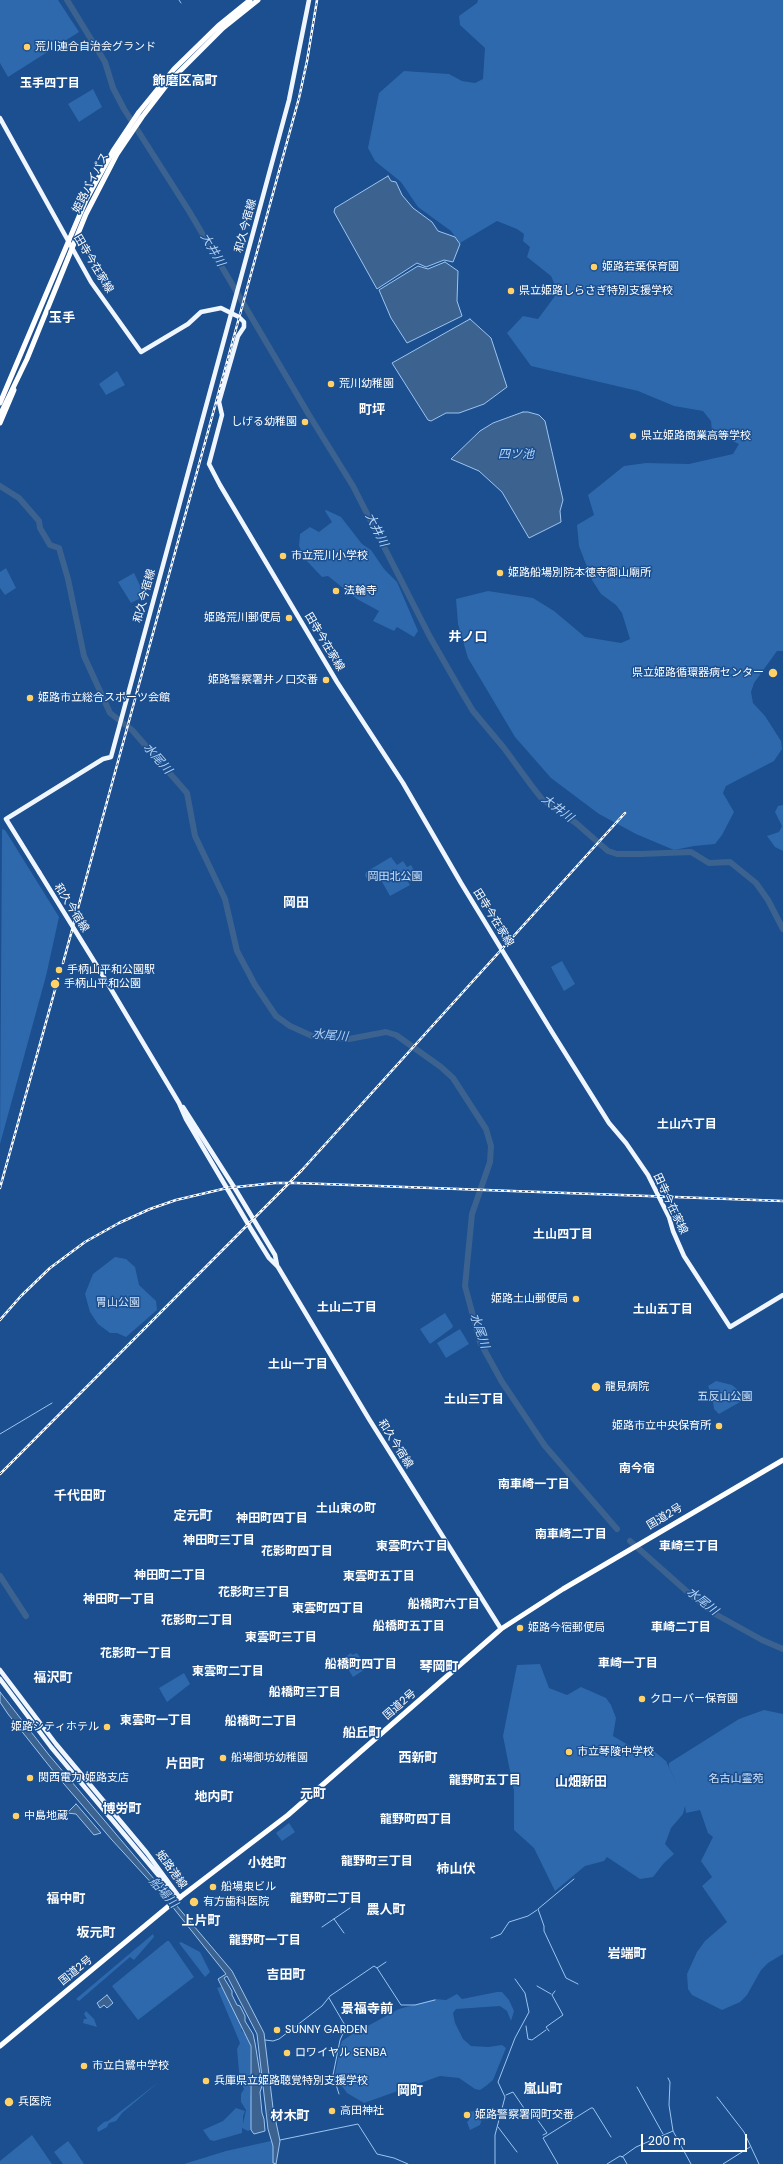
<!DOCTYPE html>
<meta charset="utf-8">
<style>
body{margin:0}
#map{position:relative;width:783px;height:2164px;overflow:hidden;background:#1b4f8f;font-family:Poppins,sans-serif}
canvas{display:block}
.scale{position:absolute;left:641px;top:2134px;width:106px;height:18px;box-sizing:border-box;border:2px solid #fff;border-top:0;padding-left:5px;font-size:12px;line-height:14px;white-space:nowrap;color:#fff;-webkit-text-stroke:3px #1b4f8f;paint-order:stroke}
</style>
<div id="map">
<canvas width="783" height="2164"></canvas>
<div class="scale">200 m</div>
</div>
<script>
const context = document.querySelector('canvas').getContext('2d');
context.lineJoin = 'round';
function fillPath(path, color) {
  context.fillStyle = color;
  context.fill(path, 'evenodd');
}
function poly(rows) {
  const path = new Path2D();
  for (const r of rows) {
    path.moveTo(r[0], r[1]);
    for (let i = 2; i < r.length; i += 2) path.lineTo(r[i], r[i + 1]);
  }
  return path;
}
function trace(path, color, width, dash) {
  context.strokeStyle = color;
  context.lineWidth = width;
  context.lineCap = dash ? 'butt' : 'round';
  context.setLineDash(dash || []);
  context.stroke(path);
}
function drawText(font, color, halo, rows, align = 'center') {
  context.font = font + ' Poppins,"Noto Sans JP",sans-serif';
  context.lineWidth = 3;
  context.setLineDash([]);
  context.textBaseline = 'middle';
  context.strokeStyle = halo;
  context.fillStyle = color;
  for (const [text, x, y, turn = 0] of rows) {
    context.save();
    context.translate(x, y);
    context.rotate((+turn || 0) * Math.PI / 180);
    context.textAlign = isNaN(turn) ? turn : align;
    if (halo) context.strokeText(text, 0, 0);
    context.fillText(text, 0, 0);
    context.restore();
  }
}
const green = poly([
 [0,0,58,0,79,32,8,77,0,63],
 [478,0,783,0,783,651,777,651,754,683,751,692,753,703,765,716,781,741,782,749,774,761,726,786,723,793,734,812,722,835,715,844,694,846,674,850,636,834,599,814,551,778,515,737,468,658,458,624,456,599,488,591,533,598,554,611,585,637,621,643,630,639,622,613,616,605,601,594,592,580,579,546,577,525,594,515,588,495,624,466,646,463,689,464,733,454,739,444,712,432,711,421,703,411,674,406,638,391,531,366,507,333,523,316,538,319,558,292,551,276,527,257,530,247,523,241,524,234,517,229,497,221,460,243,451,231,418,207,401,182,375,161,368,148,379,93,404,71,449,74,462,81,475,83,483,79,485,48,460,25,459,16,477,3],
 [93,89,102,107,79,122,68,104],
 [117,371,125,385,106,395,99,384],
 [326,510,341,517,362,544,371,550,384,569,397,582,418,631,414,637,397,627,394,631,373,621,379,611,357,599,328,576,322,577,305,559,299,546,300,534,310,527,319,532,332,522,325,511],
 [6,568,16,588,5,595,0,588,0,572],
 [134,573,145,596,131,603,118,582],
 [783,805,783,851,775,847,767,836,779,832,782,826,775,812,778,806],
 [2,829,5,830,59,917,46,976,0,1144],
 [391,857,397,865,403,861,407,867,411,865,416,874,407,880,410,885,390,896,381,880,379,881,376,876,368,880,365,876,366,872],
 [562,961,575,984,564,991,551,967],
 [115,1257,126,1259,135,1267,139,1285,156,1301,157,1310,126,1337,117,1333,110,1333,98,1324,90,1312,85,1294,93,1274],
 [445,1313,453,1326,452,1328,430,1344,420,1329],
 [460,1329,469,1344,446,1358,437,1343],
 [716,1381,732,1385,745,1396,739,1399,740,1402,719,1414,714,1409,712,1395,708,1386],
 [351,1653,352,1655,357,1653,367,1668,353,1677,342,1659],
 [540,1664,549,1688,567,1695,581,1687,606,1698,611,1705,616,1718,613,1736,642,1753,655,1752,666,1761,677,1785,669,1767,669,1763,739,1719,764,1710,783,1714,783,1954,768,1963,761,1970,747,1995,740,2002,722,2010,692,1995,688,1989,687,1974,697,1952,705,1941,727,1922,702,1886,712,1877,701,1861,713,1837,708,1833,700,1810,686,1813,685,1806,683,1814,671,1828,665,1844,674,1854,664,1863,653,1877,640,1879,607,1857,604,1861,585,1866,555,1891,534,1848,514,1830,514,1791,503,1736,517,1665],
 [184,1673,190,1684,167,1702,159,1688],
 [289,1823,295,1832,282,1841,276,1833],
 [153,1934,154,1937,134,1960,130,1957,79,2001,76,1999],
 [167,1941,169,1941,194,1977,138,2020,112,1986],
 [181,1942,200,1952,210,1972,205,1977,179,1943],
 [224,1986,242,2027,241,2030,250,2039,250,2088,253,2117,256,2126,248,2131,242,2128,242,2133,214,2141,210,2140,203,2130,223,2121,236,2108,245,2111,243,2116,243,2124,246,2110,241,2102,241,2094,244,2089,241,2082,239,2071,237,2049,240,2043,217,1988],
 [497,1992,502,1992,509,2000,514,2011,511,2021,507,2011,500,2006,456,2009,453,2013,455,2023,463,2039,471,2046,488,2047,502,2045,506,2048,493,2080,486,2086,480,2090,475,2089,459,2078,440,2076,364,2103,347,2093,339,2082,335,2074,340,2048,342,2041,351,2035,399,2009,435,1999,446,2000,457,1994,462,1999],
 [86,2011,94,2019,97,2027,83,2023,84,2019,87,2019,84,2014],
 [160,2081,122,2113,116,2121,109,2123,107,2127,98,2132,97,2128,104,2122,108,2121],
 [482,2110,484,2113,480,2125,470,2130,467,2122,469,2120,468,2112],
 [32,2135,52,2164,0,2164,0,2161],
 [68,2141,74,2149,84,2164,63,2164,54,2152],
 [271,2141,274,2149,273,2164,184,2164,226,2151]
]);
const water = poly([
 [388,176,391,181,396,182,402,195,413,208,432,222,438,231,455,237,460,244,453,262,444,260,426,267,417,263,377,289,334,212,335,208,388,176],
 [445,262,458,271,457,301,462,316,407,343,391,318,379,290,418,266,428,269,445,262],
 [470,319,491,338,507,387,484,404,459,413,446,413,431,421,428,420,392,363,470,319],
 [523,412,528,412,539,415,545,421,563,500,560,511,561,522,529,538,502,492,479,471,451,459,480,431,493,423,523,412],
 [0,1692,49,1755,232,1971,264,2033,273,2108,280,2141,276,2164,273,2163,273,2146,268,2129,257,2034,227,1976,224,1978,232,1991,232,1995,237,2005,240,2006,245,2016,245,2021,253,2034,255,2043,262,2086,260,2092,262,2113,264,2119,265,2131,254,2134,251,2130,251,2046,218,1979,226,1974,167,1900,112,1840,58,1777,8,1714,0,1702,0,1692],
 [76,1804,77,1805,101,1833,94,1835,76,1814,67,1813,76,1804],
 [107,1995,113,2003,107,2008,104,2005,100,2008,97,2003,107,1995]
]);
const stream = poly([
 [179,0,181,3],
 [0,1434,52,1403],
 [574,1879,538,1909,544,1926,544,1931,566,1978,578,1984],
 [334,1919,344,1933],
 [322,1927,350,1908],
 [491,1938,501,1934,509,1922,528,1916,537,1910],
 [377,1968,401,2005,415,2005,435,2000],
 [537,1986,551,1994],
 [329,1998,346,2027,340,2040,333,2075,339,2094],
 [526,2026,528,2039,532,2040,546,2030],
 [549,2031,546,2027,563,2015,552,1995,555,1991],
 [265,2040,273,2041,279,2039,322,2006,330,1996,374,1966,377,1968,386,1962],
 [668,2078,670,2082,669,2105,673,2131,691,2164],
 [637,2087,663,2134],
 [506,2095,513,2092,530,2117,534,2115,547,2133,543,2135],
 [717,2097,744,2132,759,2164],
 [498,2127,517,2152],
 [280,2140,358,2124,377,2154,394,2158,408,2164],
 [622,2157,636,2147,673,2131],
 [495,2164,495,2135,505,2097,498,2082,515,2038,529,2012,525,1993,515,1979],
 [558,2164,543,2138,591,2108,593,2108,611,2137],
 [607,2164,620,2156,623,2157,627,2164],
 [723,2164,750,2147]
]);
const river = poly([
 [67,0,105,62,113,88,124,109,189,211,309,415,353,486,430,637,461,691,473,711,504,748,531,785,542,799,576,823,608,851,617,854,641,854,691,852,709,863,730,862,756,883,768,900,783,929],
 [0,486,19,498,39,521,40,528,50,545,59,548,68,579,84,656,110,713,132,730,187,793,195,836,225,899,237,951,255,985,276,1016,290,1026,312,1036,349,1039,386,1032,396,1035,441,1067,453,1078,486,1129,491,1146,490,1162,472,1214,465,1286,480,1342,502,1382,545,1446,617,1529],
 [630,1541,692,1596,717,1615,762,1640,783,1649],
 [0,1576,26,1616]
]);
const major = poly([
 [0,118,91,282,141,352,188,324,201,312,221,308,239,317,244,322,244,327,238,336,219,402,222,415,209,464,220,485,337,682,403,783,461,883,552,1032,609,1123,626,1143,648,1175,669,1217,673,1231,684,1256,730,1327,783,1295],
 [39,872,6,819,103,759,111,757,289,100,309,0],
 [102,974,179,1103,186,1119,251,1229,269,1258,278,1267,369,1419,501,1629],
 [183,1107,234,1187,275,1255,277,1265],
 [0,1670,56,1744,147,1853,180,1898],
 [0,1679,51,1747,175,1895]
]);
const highway = poly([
 [0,423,14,390],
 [0,2046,170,1905,288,1815,501,1629,563,1589,783,1460]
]);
const rail = poly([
 [63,963,299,98,307,61,317,0],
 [0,1188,58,979],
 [0,1320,21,1296,50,1268,85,1242,119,1223,150,1209,176,1200,227,1188,275,1183,296,1183,783,1201],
 [0,1474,302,1170,625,813]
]);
const majorBridge = poly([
 [39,872,102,974]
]);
const highwayBridge = poly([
 [0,403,86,200,113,151,139,112,174,69,218,26,250,0],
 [0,415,27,359,86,214,117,154,142,117,169,82,223,28,258,0]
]);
const markers = [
 [27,47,4,"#ffd166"],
 [594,267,4,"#ffd166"],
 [511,291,4,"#ffd166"],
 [331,384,4,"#ffd166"],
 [305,422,4,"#ffd166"],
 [633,436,4,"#ffd166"],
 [283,556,4,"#ffd166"],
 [500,573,4,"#ffd166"],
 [336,591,4,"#ffd166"],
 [289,618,4,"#ffd166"],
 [773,673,5,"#ffd166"],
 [326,680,4,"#ffd166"],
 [30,698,4,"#ffd166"],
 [59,970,4,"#ffd166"],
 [55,984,5,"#ffd166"],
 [576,1299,4,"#ffd166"],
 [596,1387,5,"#ffd166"],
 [719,1426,4,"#ffd166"],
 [520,1628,4,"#ffd166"],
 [642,1699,4,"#ffd166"],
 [107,1727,4,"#ffd166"],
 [569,1752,4,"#ffd166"],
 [223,1758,4,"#ffd166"],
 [30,1778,4,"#ffd166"],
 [16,1816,4,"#ffd166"],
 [213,1887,4,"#ffd166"],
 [194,1902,5,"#ffd166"],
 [277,2030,4,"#ffd166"],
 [287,2053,4,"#ffd166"],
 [84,2066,4,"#ffd166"],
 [206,2081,4,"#ffd166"],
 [9,2102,5,"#ffd166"],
 [332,2111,4,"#ffd166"],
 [467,2115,4,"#ffd166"]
];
const poiNames = [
 ["荒川連合自治会グランド",35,47],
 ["姫路若葉保育園",602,267],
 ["県立姫路しらさぎ特別支援学校",519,291],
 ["荒川幼稚園",339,384],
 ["しげる幼稚園",297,422,"right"],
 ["県立姫路商業高等学校",641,436],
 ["市立荒川小学校",291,556],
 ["姫路船場別院本徳寺御山廟所",508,573],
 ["法輪寺",344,591],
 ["姫路荒川郵便局",281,618,"right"],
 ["県立姫路循環器病センター",764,673,"right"],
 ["姫路警察署井ノ口交番",318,680,"right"],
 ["姫路市立総合スポーツ会館",38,698],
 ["手柄山平和公園駅",67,970],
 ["手柄山平和公園",64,984],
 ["姫路土山郵便局",568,1299,"right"],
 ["龍見病院",605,1387],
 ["姫路市立中央保育所",711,1426,"right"],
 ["姫路今宿郵便局",528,1628],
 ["クローバー保育園",650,1699],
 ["姫路シティホテル",99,1727,"right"],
 ["市立琴陵中学校",577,1752],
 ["船場御坊幼稚園",231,1758],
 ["関西電力 姫路支店",38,1778],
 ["中島地蔵",24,1816],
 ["船場東ビル",221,1887],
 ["有方歯科医院",203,1902],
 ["SUNNY GARDEN",285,2030],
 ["ロワイヤル SENBA",295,2053],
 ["市立白鷺中学校",92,2066],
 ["兵庫県立姫路聴覚特別支援学校",214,2081],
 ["兵医院",18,2102],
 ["高田神社",340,2111],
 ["姫路警察署岡町交番",475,2115]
];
const streetNames = [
 ["姫路バイパス",91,183,-63],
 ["和久今宿線",246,226,-75],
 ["田寺今在家線",93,264,59],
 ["和久今宿線",145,596,-75],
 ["田寺今在家線",324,642,59],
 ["和久今宿線",71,908,58],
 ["田寺今在家線",493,918,58],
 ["田寺今在家線",670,1204,65],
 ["和久今宿線",395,1444,58],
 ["国道2号",665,1517,-31],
 ["国道2号",400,1705,-41],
 ["姫路港線",171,1870,54],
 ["国道2号",76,1971,-39]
];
const parkNames = [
 ["岡田北公園",395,877],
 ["冑山公園",118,1303],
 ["五反山公園",725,1397],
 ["名古山霊苑",736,1779]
];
const neighbourhoodNames = [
 ["玉手四丁目",50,84],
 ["土山六丁目",687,1125],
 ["土山四丁目",563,1235],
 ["土山二丁目",347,1308],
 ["土山五丁目",663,1310],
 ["土山一丁目",298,1365],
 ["土山三丁目",474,1400],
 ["南今宿",637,1469],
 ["南車崎一丁目",534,1485],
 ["土山東の町",346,1509],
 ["神田町四丁目",272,1519],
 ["南車崎二丁目",571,1535],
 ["神田町三丁目",219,1541],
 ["東雲町六丁目",412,1547],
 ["車崎三丁目",689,1547],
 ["花影町四丁目",297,1552],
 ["神田町二丁目",170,1576],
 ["東雲町五丁目",379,1577],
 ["花影町三丁目",254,1593],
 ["神田町一丁目",119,1600],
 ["船橋町六丁目",444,1605],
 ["東雲町四丁目",328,1609],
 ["花影町二丁目",197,1621],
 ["船橋町五丁目",409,1627],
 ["車崎二丁目",681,1628],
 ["東雲町三丁目",281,1638],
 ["花影町一丁目",136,1654],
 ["車崎一丁目",628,1664],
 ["船橋町四丁目",361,1665],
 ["東雲町二丁目",228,1672],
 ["船橋町三丁目",305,1693],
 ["東雲町一丁目",156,1721],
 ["船橋町二丁目",261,1722],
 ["龍野町五丁目",485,1781],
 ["龍野町四丁目",416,1820],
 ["龍野町三丁目",377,1862],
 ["龍野町二丁目",326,1899],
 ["龍野町一丁目",265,1941]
];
const waterNames = [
 ["大井川",212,250,59],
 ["四ツ池",516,455],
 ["大井川",376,530,63],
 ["水尾川",157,759,49],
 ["大井川",557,809,37],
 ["水尾川",330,1036,5],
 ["水尾川",479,1331,71],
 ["水尾川",702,1602,39],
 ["船場川",163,1893,48]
];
const quarterNames = [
 ["飾磨区高町",185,82],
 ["玉手",62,319],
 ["町坪",372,411],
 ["井ノ口",468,638],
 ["岡田",296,904],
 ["千代田町",80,1497],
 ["定元町",193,1517],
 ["琴岡町",439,1668],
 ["福沢町",53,1679],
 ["船丘町",362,1734],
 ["西新町",418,1759],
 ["片田町",185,1765],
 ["山畑新田",581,1783],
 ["元町",313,1795],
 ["地内町",214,1798],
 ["博労町",122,1810],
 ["小姓町",267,1864],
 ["柿山伏",456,1870],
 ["福中町",66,1900],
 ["農人町",386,1911],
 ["上片町",201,1922],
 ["坂元町",96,1934],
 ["岩端町",627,1955],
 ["吉田町",286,1976],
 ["景福寺前",367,2010],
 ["嵐山町",543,2090],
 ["岡町",410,2092],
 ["材木町",290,2117]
];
fillPath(green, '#2e69ad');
fillPath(water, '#3c6290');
trace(water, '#9cc4f0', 1);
trace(stream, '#9cc4f0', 1);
trace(river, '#3c6290', 6);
trace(major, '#f0f6ff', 4.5);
trace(highway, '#fff', 5);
trace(rail, '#fff', 2.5);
trace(rail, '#1b4f8f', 1, [3]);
trace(majorBridge, '#f0f6ff', 4.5);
trace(highwayBridge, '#fff', 5);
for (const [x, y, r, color] of markers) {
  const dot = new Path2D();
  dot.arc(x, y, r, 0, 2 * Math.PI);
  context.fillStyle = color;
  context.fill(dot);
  trace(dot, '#1b4f8f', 1.5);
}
drawText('11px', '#fff', '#1b4f8f', poiNames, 'left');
drawText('11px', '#fff', '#1b4f8f', streetNames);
drawText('11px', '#cfe3fa', '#1b4f8f', parkNames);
drawText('bold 12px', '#fff', '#1b4f8f', neighbourhoodNames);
drawText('italic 12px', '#b5d3f5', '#1b4f8f', waterNames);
drawText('bold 13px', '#fff', '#1b4f8f', quarterNames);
</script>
